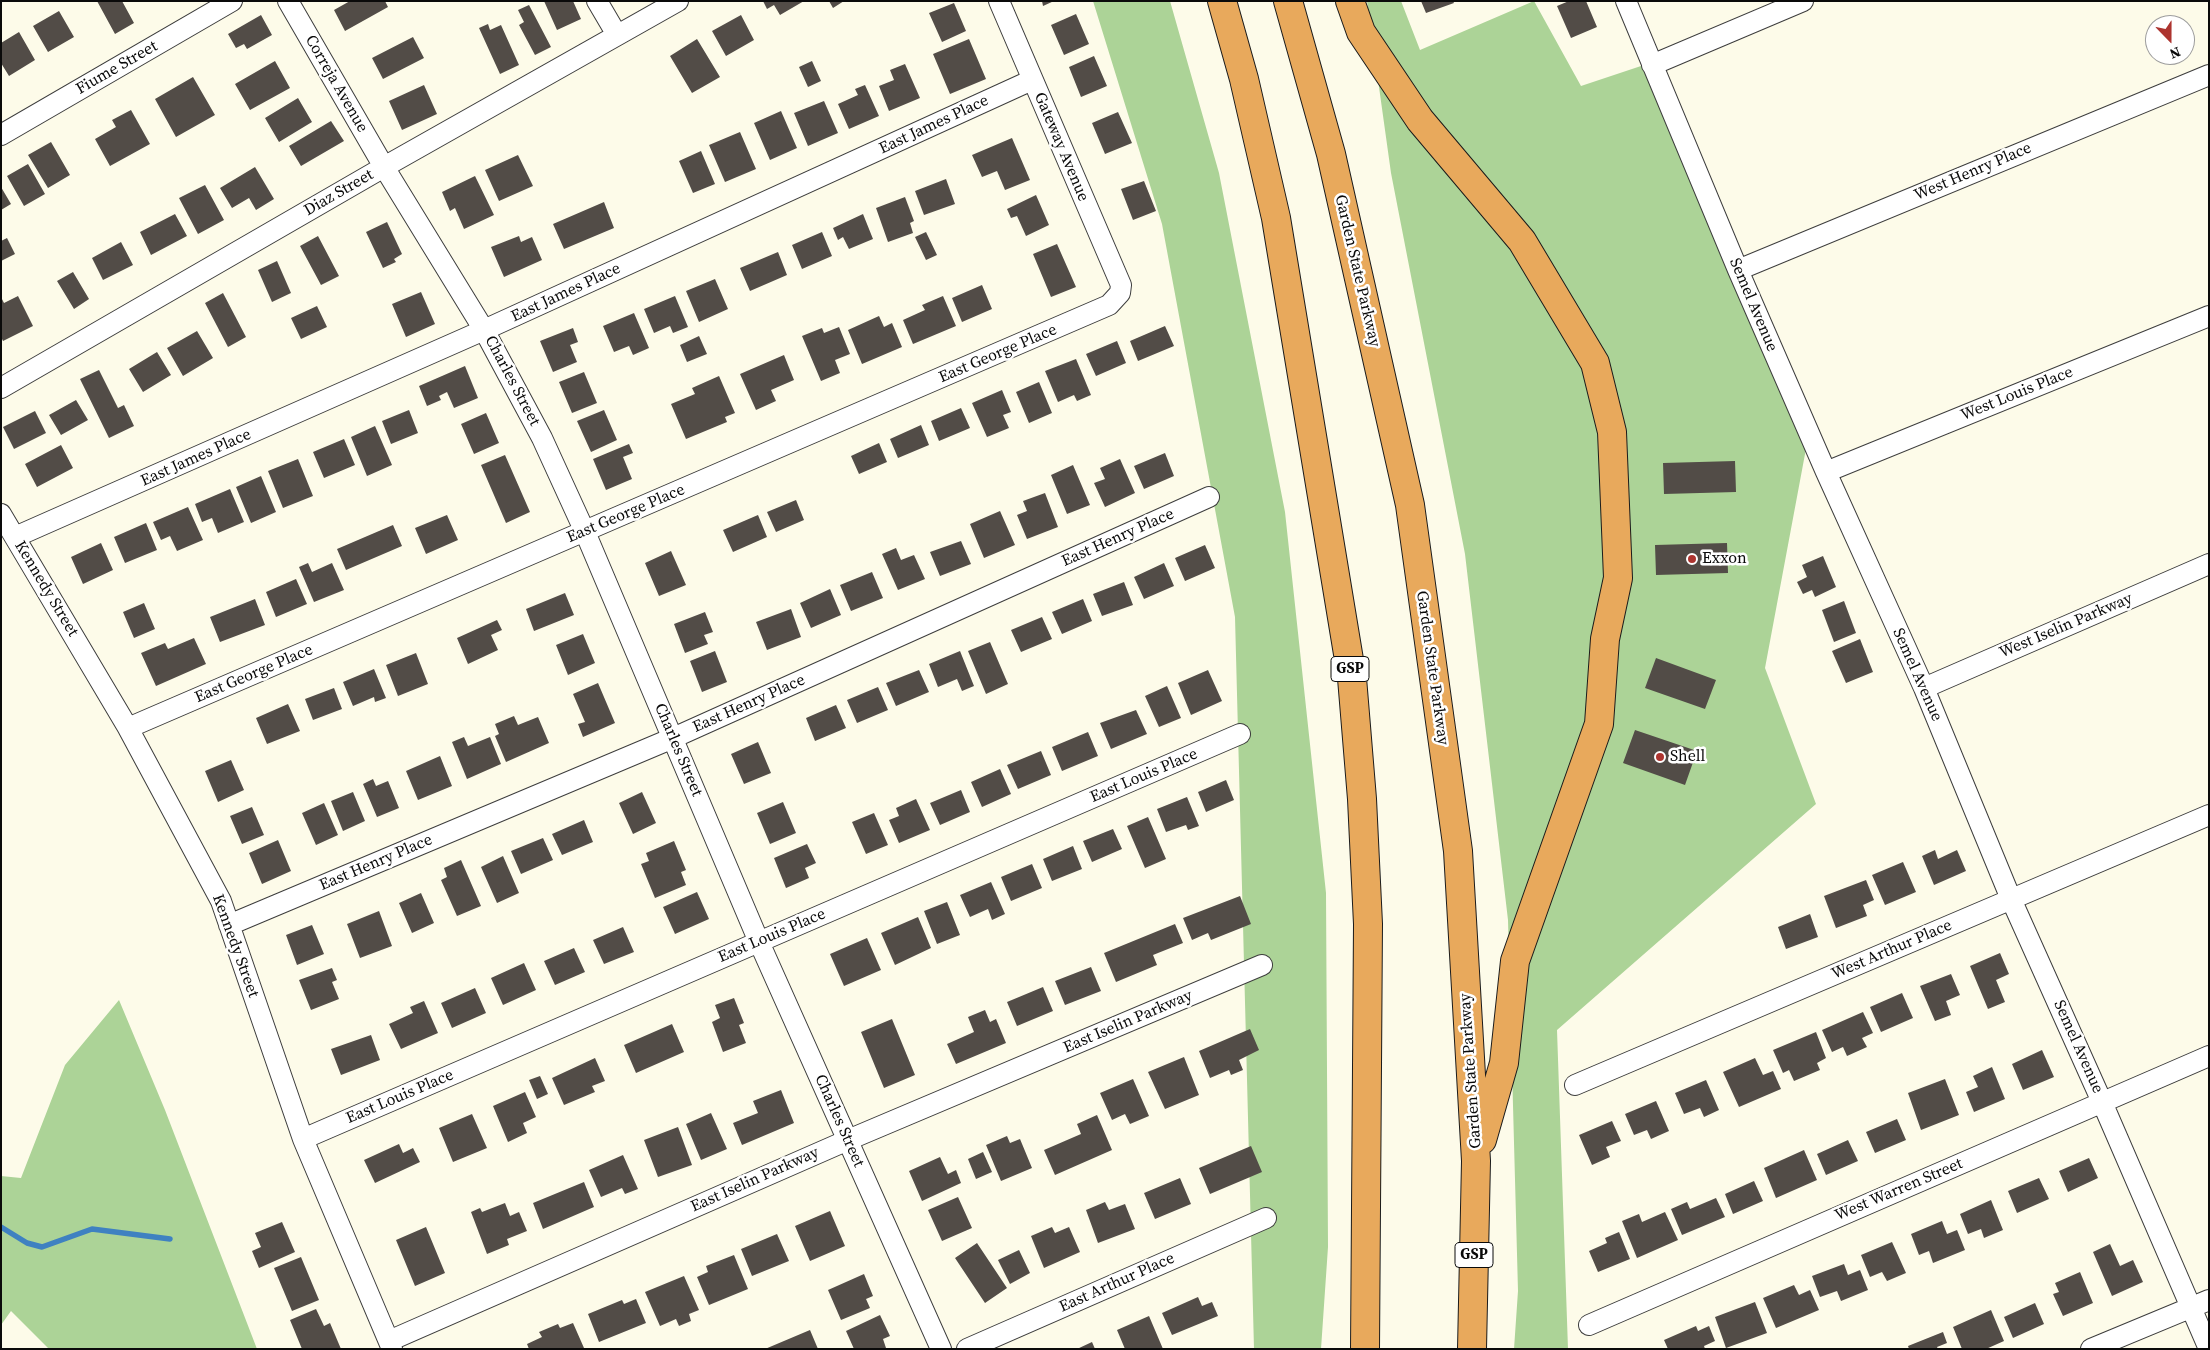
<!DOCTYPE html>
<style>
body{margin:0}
#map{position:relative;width:2210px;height:1350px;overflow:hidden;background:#fdfbe9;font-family:"Source Serif 4",serif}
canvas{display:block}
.frame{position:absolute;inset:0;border:2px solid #0a0a0a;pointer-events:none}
.north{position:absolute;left:2145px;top:15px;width:50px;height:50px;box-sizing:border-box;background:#fff;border:1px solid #9d9d9d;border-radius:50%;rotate:158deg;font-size:14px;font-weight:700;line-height:20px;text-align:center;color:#0a0a0a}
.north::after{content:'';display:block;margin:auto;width:18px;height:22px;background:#ad342f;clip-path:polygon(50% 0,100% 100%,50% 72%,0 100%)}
</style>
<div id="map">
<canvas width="2210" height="1350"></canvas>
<div class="frame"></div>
<div class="north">N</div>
</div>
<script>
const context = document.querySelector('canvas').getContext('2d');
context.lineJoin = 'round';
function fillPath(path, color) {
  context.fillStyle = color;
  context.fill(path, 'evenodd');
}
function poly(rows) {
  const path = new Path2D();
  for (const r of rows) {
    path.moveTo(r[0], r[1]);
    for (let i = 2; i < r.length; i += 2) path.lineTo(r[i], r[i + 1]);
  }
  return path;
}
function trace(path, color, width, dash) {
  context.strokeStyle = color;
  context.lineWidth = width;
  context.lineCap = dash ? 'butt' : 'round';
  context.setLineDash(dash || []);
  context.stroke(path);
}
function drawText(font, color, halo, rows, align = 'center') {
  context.font = font + ' "Source Serif 4",serif';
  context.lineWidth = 5;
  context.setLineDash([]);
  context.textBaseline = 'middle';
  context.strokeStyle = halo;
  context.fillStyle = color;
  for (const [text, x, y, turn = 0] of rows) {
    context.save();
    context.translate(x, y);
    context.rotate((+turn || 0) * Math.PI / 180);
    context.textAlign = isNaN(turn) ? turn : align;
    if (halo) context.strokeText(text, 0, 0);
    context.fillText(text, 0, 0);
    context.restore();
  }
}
const forest = poly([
 [1093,1,1170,1,1219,173,1285,512,1326,893,1328,1247,1321,1349,1254,1349,1235,617,1162,224],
 [1367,1,1401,1,1420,50,1534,1,1581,86,1644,65,1808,438,1765,668,1816,804,1557,1030,1568,1349,1514,1349,1518,1291,1508,920,1465,554,1391,173],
 [119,1000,165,1110,257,1349,49,1349,11,1311,1,1325,1,1176,21,1178,65,1065]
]);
const stream = poly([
 [1,1227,27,1243,42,1247,92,1229,170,1239]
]);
const building = poly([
 [97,1,122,1,134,23,115,34],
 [350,1,385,1,388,7,345,31,334,10],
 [544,1,573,1,581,19,557,30],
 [763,1,804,1,780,15,774,5,767,9],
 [829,1,844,1,833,8],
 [1042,1,1054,1,1043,6],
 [1421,1,1453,1,1454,3,1426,13],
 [1569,1,1586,1,1597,27,1571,38,1557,6],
 [954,3,966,31,942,42,929,13],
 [529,5,551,47,535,55,519,25,524,22,518,10],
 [59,11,74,37,48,52,33,26],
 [1076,14,1089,44,1064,55,1051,25],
 [261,15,272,35,247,49,244,44,236,48,228,34],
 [741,15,754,40,726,56,712,31],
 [488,24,490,30,501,25,519,65,500,74,479,28],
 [19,32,35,60,9,76,1,63,1,43],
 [413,37,424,58,383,79,372,58],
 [697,39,720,77,692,93,670,56],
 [969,39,986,79,950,94,933,54],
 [1094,56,1107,86,1081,97,1069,67],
 [275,61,290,88,250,110,235,84],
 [812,61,821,81,808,87,799,67],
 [905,64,920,98,889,111,879,86,894,80,890,70],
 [193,77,215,115,176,137,155,99],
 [424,85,437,114,402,130,389,101],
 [865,85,879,116,849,129,838,104,858,95,855,89],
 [298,98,312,122,279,142,265,118],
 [824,101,838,133,808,146,794,113],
 [131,110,150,144,110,166,95,139,116,127,112,120],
 [781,111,797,148,770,160,754,123],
 [1118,112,1132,143,1105,154,1092,123],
 [331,121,344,141,301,166,289,146],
 [740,132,756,169,725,182,709,145],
 [1012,138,1030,180,1005,190,997,171,982,177,972,155],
 [51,142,70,175,48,188,28,155],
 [701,151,715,184,693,193,679,161],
 [518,155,533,186,499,201,485,170],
 [28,164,45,194,24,206,7,176],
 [255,167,274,199,256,210,249,198,232,208,220,188],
 [475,176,494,215,464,229,455,208,450,211,442,192],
 [946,179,955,204,924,215,915,191],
 [1144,181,1156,211,1133,220,1121,189],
 [205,185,224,220,198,234,179,198],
 [1,187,11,204,1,210],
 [1036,195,1049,225,1026,236,1017,216,1011,218,1007,209],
 [905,197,914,221,910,223,913,233,888,242,876,208],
 [604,202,614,228,564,249,553,224],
 [175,214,187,236,151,255,140,232],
 [863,214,873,239,849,249,843,237,838,240,833,228],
 [387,222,402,254,394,259,396,262,383,268,366,232],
 [822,232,832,256,802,269,792,245],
 [926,232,937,255,926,260,915,237],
 [318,236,339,276,321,285,300,246],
 [519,236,521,242,532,237,542,260,504,277,491,247],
 [7,238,15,254,1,261,1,241],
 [121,242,133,265,103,280,92,258],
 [1057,244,1076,287,1051,297,1033,254],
 [778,252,787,275,750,291,740,268],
 [277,261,291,293,272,302,258,270],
 [73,272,89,299,74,309,57,281],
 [715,279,728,309,699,322,686,291],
 [982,285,992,309,962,322,952,298],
 [421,292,435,324,406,337,392,304],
 [223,293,246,337,228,347,205,303],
 [18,296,33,326,3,341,1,337,1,297,4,303],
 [675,296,688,327,673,333,670,326,654,333,644,309],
 [943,296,956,326,913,344,903,320,925,310,922,305],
 [317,306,327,327,301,339,291,318],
 [634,313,649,348,633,355,629,346,614,352,603,326],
 [879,316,884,327,892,323,902,347,862,364,848,330],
 [1165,326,1174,346,1138,361,1130,341],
 [839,327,850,354,835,360,840,373,821,381,802,336,822,328,824,333],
 [573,328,578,342,570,345,577,362,553,372,540,341],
 [197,331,213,358,183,376,167,348],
 [699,336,707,354,687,362,680,345],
 [1117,341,1126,363,1096,376,1086,354],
 [157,352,171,375,143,392,129,369],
 [784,355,794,380,771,390,776,401,756,410,740,374],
 [1076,359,1091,395,1077,401,1074,395,1058,402,1045,371],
 [465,366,478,398,454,408,447,392,439,396,441,400,427,406,419,386],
 [99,370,118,408,124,405,134,426,109,438,80,379],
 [584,372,597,403,572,413,559,382],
 [719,376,735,413,725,417,727,422,686,439,671,404,695,394,692,388],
 [1039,382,1052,413,1029,423,1016,392],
 [1002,390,1011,412,1003,415,1009,428,987,437,972,403],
 [76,400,88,420,61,435,49,415],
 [961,408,970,428,939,441,931,421],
 [409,410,418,433,391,444,382,421],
 [604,410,617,440,591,452,577,421],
 [35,411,46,433,14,449,3,427],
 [486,413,499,443,474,454,461,424],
 [921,425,929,445,898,458,890,439],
 [375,426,392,465,367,476,351,437],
 [344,439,355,465,324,478,313,452],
 [879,443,887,462,859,474,851,456],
 [629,444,633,453,623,457,632,479,606,490,593,459],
 [61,445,73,468,37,487,25,464],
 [1165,453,1174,476,1144,489,1134,466],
 [505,455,530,512,506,523,481,465],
 [298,459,313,496,283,508,268,471],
 [1120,459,1135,493,1105,507,1094,483,1105,479,1100,468],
 [1735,461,1736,492,1664,494,1663,463],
 [1073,465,1090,505,1067,514,1051,475],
 [261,476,276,512,251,523,236,487],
 [230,489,244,522,218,533,212,518,202,522,195,504],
 [1045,493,1058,527,1027,539,1017,515,1027,511,1023,501],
 [796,500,804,520,776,532,767,512],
 [188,507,203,540,177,551,170,536,161,540,153,522],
 [1000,511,1015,545,984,558,970,524],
 [447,515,458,540,426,554,415,528],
 [758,515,767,537,733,552,723,530],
 [146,523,157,550,125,563,114,537],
 [393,525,402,546,346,570,337,549],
 [961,541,971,564,940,576,930,552],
 [101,543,113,570,83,584,71,557],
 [1727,543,1728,573,1656,575,1655,545],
 [1205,545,1215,568,1185,581,1175,558],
 [896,548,901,560,914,555,925,579,898,590,882,554],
 [671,551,686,585,659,596,645,563],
 [1823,556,1836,587,1815,597,1812,590,1803,594,1797,582,1807,577,1802,565],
 [308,563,312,572,332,563,344,590,314,602,299,567],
 [1164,563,1174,586,1144,599,1134,577],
 [872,572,883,598,851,611,840,585],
 [296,579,307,604,276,617,266,592],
 [1124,582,1133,605,1102,616,1093,594],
 [830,589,841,615,811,628,800,603],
 [565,593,574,615,534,631,526,609],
 [255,599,265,625,220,642,210,617],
 [1083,599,1092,621,1062,634,1052,612],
 [1844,601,1856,633,1834,642,1822,610],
 [144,603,155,629,134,638,123,612],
 [791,609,801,637,767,650,756,622],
 [705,612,713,632,704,635,708,644,685,653,674,624],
 [1042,617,1052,639,1021,652,1011,630],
 [497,620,502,630,491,635,498,650,468,664,457,638],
 [583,634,595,663,568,675,556,645],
 [194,638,206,664,156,686,141,653,165,643,168,649],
 [1860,639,1873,672,1846,683,1832,651],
 [990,642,1008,684,986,694,968,651],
 [715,651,727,682,702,692,690,661],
 [960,651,974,686,962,691,957,679,938,687,929,664],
 [416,653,428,684,398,696,386,665],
 [1656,658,1716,680,1705,709,1645,688],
 [374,669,386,698,375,702,374,697,353,706,343,682],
 [919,670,929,692,896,706,886,683],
 [1208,670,1222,701,1191,715,1178,683],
 [598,683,615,723,583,737,578,724,585,722,573,694],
 [1167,686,1181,718,1159,727,1145,696],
 [878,687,888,710,857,723,847,700],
 [334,688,342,709,313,720,305,699],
 [288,704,300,731,267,744,256,718],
 [836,705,846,728,815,741,806,718],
 [1136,710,1147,734,1111,749,1100,723],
 [514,716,518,725,538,717,549,743,506,762,495,736,499,734,495,724],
 [1635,730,1697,751,1685,785,1623,763],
 [1088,732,1098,756,1062,771,1052,747],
 [464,737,468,746,490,737,501,764,467,779,452,742],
 [758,742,771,773,744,784,731,754],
 [1041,751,1051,775,1018,789,1007,765],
 [440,756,452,786,418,800,406,771],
 [231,760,244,790,218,802,205,771],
 [1000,769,1011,794,982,807,971,782],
 [373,779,376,786,388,781,399,808,377,817,363,784],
 [1226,780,1234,800,1206,812,1198,792],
 [961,790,970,812,940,825,930,803],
 [353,792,365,821,343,831,331,801],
 [642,792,656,823,633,834,619,803],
 [1187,797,1199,826,1188,830,1186,825,1166,832,1157,809],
 [916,799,930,830,899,843,889,820,899,816,896,808],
 [783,802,796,833,770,844,757,813],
 [324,803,338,835,316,845,302,813],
 [252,807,264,835,242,844,230,816],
 [874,813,888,845,866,854,852,822],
 [1148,817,1166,859,1145,868,1127,826],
 [584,820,593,842,562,855,552,834],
 [1113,829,1122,849,1092,862,1083,841],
 [543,838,553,860,521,874,511,851],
 [278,840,291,871,262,884,249,853],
 [674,841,686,870,681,872,686,885,655,898,641,864,649,861,646,853],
 [807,844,816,863,805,868,809,878,786,888,774,858],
 [1073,846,1082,869,1052,881,1043,859],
 [1935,850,1938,859,1957,850,1966,871,1934,885,1922,856],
 [503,856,519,893,497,903,481,867],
 [461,860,481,906,457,916,441,880,447,877,444,868],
 [1903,862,1916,892,1885,905,1872,875],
 [1032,864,1042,888,1011,901,1001,877],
 [1866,880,1874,900,1863,905,1867,916,1836,928,1824,896],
 [991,882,1005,914,992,920,988,909,970,917,960,895],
 [697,892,709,919,675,934,663,907],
 [421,893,434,923,412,933,399,903],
 [1240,896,1251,924,1211,940,1208,933,1192,940,1183,918],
 [947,902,960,935,937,944,924,911],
 [379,911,392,946,360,958,347,924],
 [1810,914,1818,937,1786,949,1778,927],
 [918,917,931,948,895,965,881,933],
 [1175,924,1183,943,1153,955,1157,965,1116,982,1104,953],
 [312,925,324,954,297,965,286,935],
 [623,927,634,952,604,964,593,940],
 [867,938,881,970,844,986,830,954],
 [574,948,585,972,555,985,544,961],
 [2000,953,2009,974,1996,980,2005,1002,1988,1009,1970,966],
 [524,963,536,990,503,1005,491,978],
 [1091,967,1101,991,1065,1005,1055,981],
 [332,968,337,980,332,982,339,999,311,1010,299,980],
 [1951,974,1960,995,1946,1001,1951,1015,1935,1021,1920,986],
 [1043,987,1053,1011,1017,1026,1007,1002],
 [475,988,486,1013,452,1028,441,1003],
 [1902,993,1913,1018,1881,1032,1870,1007],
 [734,998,744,1023,739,1025,746,1043,723,1052,712,1022,720,1018,715,1005],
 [424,1001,438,1033,401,1049,389,1024,413,1013,410,1007],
 [985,1010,990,1022,996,1019,1006,1043,956,1064,947,1044,974,1032,968,1017],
 [1863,1012,1873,1033,1862,1038,1867,1047,1847,1056,1843,1047,1832,1052,1822,1030],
 [892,1019,915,1075,884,1088,861,1032],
 [672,1024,684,1052,636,1073,624,1045],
 [1250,1029,1259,1050,1239,1060,1243,1070,1231,1075,1229,1070,1210,1078,1199,1051],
 [1816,1032,1826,1058,1817,1063,1820,1070,1794,1081,1789,1070,1783,1073,1773,1050],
 [371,1035,380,1060,341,1075,331,1049],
 [2042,1050,2054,1077,2023,1090,2012,1064],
 [1184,1057,1199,1095,1165,1109,1148,1072],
 [595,1058,605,1081,592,1086,595,1092,564,1105,552,1078],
 [1755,1058,1763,1075,1773,1071,1781,1089,1739,1107,1723,1072],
 [1992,1067,2005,1099,1974,1112,1966,1092,1978,1087,1973,1076],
 [540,1076,548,1094,537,1099,529,1080],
 [1133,1079,1149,1116,1130,1124,1125,1114,1112,1120,1100,1093],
 [1945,1079,1959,1115,1921,1130,1908,1093],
 [1706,1080,1719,1110,1704,1117,1700,1108,1684,1114,1675,1093],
 [781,1090,794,1123,742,1145,733,1123,758,1113,753,1101],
 [525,1092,536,1117,523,1123,527,1133,508,1142,493,1106],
 [1656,1101,1669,1131,1651,1139,1647,1130,1634,1135,1625,1114],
 [711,1113,727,1149,701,1160,686,1124],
 [472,1114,487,1148,453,1162,439,1128],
 [1097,1115,1112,1150,1055,1175,1044,1150,1081,1134,1077,1124],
 [1897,1119,1906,1140,1875,1153,1866,1132],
 [1612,1121,1621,1141,1606,1147,1610,1157,1592,1165,1579,1135],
 [678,1127,692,1165,658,1177,644,1140],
 [1007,1136,1010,1143,1020,1139,1032,1168,1001,1181,986,1145],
 [1848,1140,1858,1161,1826,1175,1817,1154],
 [399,1144,403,1153,413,1148,420,1162,375,1183,364,1160],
 [1251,1146,1262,1172,1210,1194,1199,1168],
 [1804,1150,1817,1180,1776,1198,1764,1168],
 [983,1152,992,1172,976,1179,968,1159],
 [623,1155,638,1189,625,1194,622,1188,601,1197,589,1170],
 [940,1157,948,1174,956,1170,961,1183,922,1201,909,1171],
 [2089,1158,2098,1178,2068,1192,2059,1171],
 [1180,1178,1191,1204,1155,1219,1144,1193],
 [2039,1178,2049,1199,2017,1213,2008,1191],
 [1754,1181,1763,1201,1733,1214,1725,1194],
 [584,1182,594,1207,543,1229,533,1203],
 [958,1197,972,1228,942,1241,928,1210],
 [1716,1198,1725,1217,1682,1235,1671,1209,1687,1202,1690,1209],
 [1991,1200,2003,1230,1984,1238,1981,1229,1968,1234,1960,1214],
 [1105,1202,1109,1210,1125,1204,1135,1229,1098,1243,1086,1210],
 [505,1203,510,1216,519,1212,527,1231,507,1239,509,1245,487,1254,471,1212,480,1208,482,1212],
 [830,1211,845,1246,810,1261,795,1226],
 [1665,1212,1678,1240,1637,1258,1622,1221,1639,1214,1642,1222],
 [1942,1221,1947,1234,1957,1230,1965,1250,1933,1263,1929,1251,1919,1255,1911,1234],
 [282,1222,295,1252,259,1268,252,1251,261,1247,255,1233],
 [426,1227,445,1273,415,1286,396,1240],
 [1052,1227,1055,1233,1069,1227,1080,1252,1044,1268,1031,1236],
 [1619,1232,1630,1259,1598,1272,1589,1251,1607,1243,1605,1238],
 [777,1234,789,1261,752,1276,741,1249],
 [1892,1242,1906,1273,1887,1281,1882,1272,1870,1277,1861,1255],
 [977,1243,1007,1288,985,1303,955,1258],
 [2110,1244,2120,1266,2133,1260,2143,1282,2112,1296,2093,1252],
 [1019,1250,1030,1273,1010,1284,998,1260],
 [734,1255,748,1289,709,1305,697,1277,708,1272,706,1266],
 [301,1257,319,1300,292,1311,274,1268],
 [1844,1264,1848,1275,1860,1270,1868,1290,1841,1301,1837,1291,1820,1297,1812,1276],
 [2080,1272,2093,1303,2063,1316,2053,1294,2059,1292,2055,1283],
 [864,1274,873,1296,866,1299,870,1308,841,1320,828,1290],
 [684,1276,699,1310,689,1314,691,1321,679,1326,676,1319,660,1326,645,1292],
 [1794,1285,1799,1295,1810,1290,1819,1310,1776,1328,1763,1298],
 [1198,1297,1202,1306,1212,1302,1218,1316,1172,1335,1162,1313],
 [636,1299,646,1323,599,1342,588,1314,622,1300,624,1304],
 [1755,1302,1767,1333,1726,1348,1715,1317],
 [2035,1303,2044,1324,2013,1338,2004,1317],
 [316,1309,324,1326,330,1323,341,1349,302,1349,290,1320],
 [1991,1310,2004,1341,1986,1349,1962,1349,1953,1327],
 [880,1315,890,1336,883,1339,886,1348,854,1349,846,1331],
 [1149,1316,1163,1349,1125,1349,1117,1330],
 [573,1323,584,1348,529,1349,527,1344,542,1337,539,1332,558,1324,560,1328],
 [1696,1326,1698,1331,1709,1326,1715,1341,1704,1346,1705,1349,1668,1349,1664,1340],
 [810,1330,818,1349,765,1349],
 [1943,1332,1947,1343,1937,1347,1938,1349,1909,1349,1908,1346],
 [1092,1342,1095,1349,1077,1349]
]);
const minor = poly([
 [288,1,384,167,484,330,542,438,585,532,759,942,941,1349],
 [597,1,617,35],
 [1626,1,1738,270,1826,472,1924,688,2011,899,2102,1102,2209,1349],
 [1652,65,1803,1],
 [1,135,232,1],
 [1738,270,2209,75],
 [1,388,384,167,678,1],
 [1826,472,2209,316],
 [1,514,128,728,221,901,303,1139,392,1349],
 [15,537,484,330,1032,80],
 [1924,688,2209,564],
 [128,728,1109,305,1120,293,1121,285,999,1],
 [229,925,673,738,1209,497],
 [1575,1085,2209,815],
 [303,1139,1240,734],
 [1589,1325,2209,1056],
 [389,1341,848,1140,1262,965],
 [967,1349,1266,1218],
 [2091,1349,2209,1300]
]);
const highway = poly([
 [1222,1,1244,79,1276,218,1352,678,1362,799,1368,924,1365,1349],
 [1288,1,1331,154,1410,505,1458,851,1476,1161,1472,1349],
 [1350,1,1361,32,1420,120,1522,241,1595,363,1612,432,1618,578,1605,639,1599,724,1515,961,1504,1063,1482,1140]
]);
const markers = [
 [1692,559,5,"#ad342f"],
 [1660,757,5,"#ad342f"]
];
const shields = [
 [1350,669,38],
 [1474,1255,38]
];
const shieldNames = [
 ["GSP",1350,669],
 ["GSP",1474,1255]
];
const streetNames = [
 ["Fiume Street",117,68,-30],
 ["Correja Avenue",336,84,60],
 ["East James Place",934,125,-25],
 ["Gateway Avenue",1061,147,67],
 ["West Henry Place",1973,172,-23],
 ["Diaz Street",339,193,-30],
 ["Garden State Parkway",1357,271,77],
 ["East James Place",566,293,-25],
 ["Semel Avenue",1753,305,67],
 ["East George Place",998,354,-23],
 ["Charles Street",512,381,62],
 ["West Louis Place",2017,394,-22],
 ["East James Place",196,458,-24],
 ["East George Place",626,514,-23],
 ["East Henry Place",1118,538,-24],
 ["Kennedy Street",46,589,59],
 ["West Iselin Parkway",2066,626,-23],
 ["Garden State Parkway",1432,668,82],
 ["East George Place",254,674,-23],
 ["Semel Avenue",1917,675,66],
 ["East Henry Place",749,704,-24],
 ["Charles Street",678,750,67],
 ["East Louis Place",1144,776,-23],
 ["East Henry Place",376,863,-23],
 ["East Louis Place",772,936,-23],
 ["Kennedy Street",235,946,70],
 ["West Arthur Place",1892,950,-23],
 ["East Iselin Parkway",1128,1022,-23],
 ["Semel Avenue",2078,1047,66],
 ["Garden State Parkway",1471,1071,-94],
 ["East Louis Place",400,1097,-23],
 ["Charles Street",839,1121,66],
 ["East Iselin Parkway",755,1180,-24],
 ["West Warren Street",1899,1190,-23],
 ["East Arthur Place",1117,1283,-24]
];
const poiNames = [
 ["Exxon",1702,559],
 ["Shell",1670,757]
];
fillPath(forest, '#acd397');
trace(stream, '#3f81c1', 5.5);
fillPath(building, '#524c47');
trace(minor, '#3d3d3d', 22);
trace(highway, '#1b1b1b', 30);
trace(minor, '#fff', 20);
trace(highway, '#e8a95c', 28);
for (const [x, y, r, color] of markers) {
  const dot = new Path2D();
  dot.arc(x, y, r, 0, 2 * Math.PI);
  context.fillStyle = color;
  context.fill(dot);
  trace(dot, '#fff', 2);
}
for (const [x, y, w] of shields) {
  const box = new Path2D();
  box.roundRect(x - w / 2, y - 12.5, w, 25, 4);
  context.fillStyle = '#fff';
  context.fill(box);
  trace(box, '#0a0a0a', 1);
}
drawText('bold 15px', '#0a0a0a', null, shieldNames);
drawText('16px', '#0a0a0a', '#fff', streetNames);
drawText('16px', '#0a0a0a', '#fff', poiNames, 'left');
</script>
